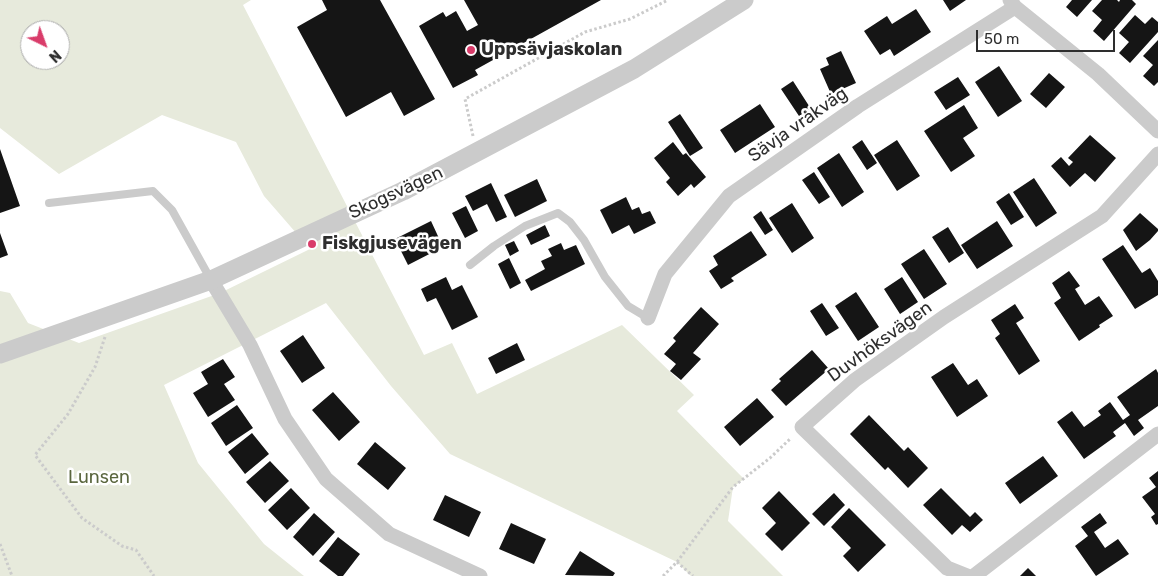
<!DOCTYPE html>
<meta charset="utf-8">
<style>
body{margin:0}
#map{position:relative;width:1158px;height:576px;overflow:hidden;background:#fff;font-family:Rubik,sans-serif}
canvas{display:block}
.north{position:absolute;left:20px;top:20px;width:50px;height:50px;box-sizing:border-box;background:#fff;border:1px solid #ababab;border-radius:50%;rotate:138deg;font-size:14px;font-weight:700;line-height:20px;text-align:center;color:#2e2e2e}
.north::after{content:'';display:block;margin:auto;width:18px;height:22px;background:#d93c6a;clip-path:polygon(50% 0,100% 100%,50% 72%,0 100%)}
.scale{position:absolute;left:976px;top:30px;width:139px;height:22px;box-sizing:border-box;border:2px solid #2e2e2e;border-top:0;padding-left:6px;font-size:15px;line-height:18px;white-space:nowrap;color:#2e2e2e;-webkit-text-stroke:4px #fff;paint-order:stroke}
</style>
<div id="map">
<canvas width="1158" height="576"></canvas>
<div class="north">N</div>
<div class="scale">50 m</div>
</div>
<script>
const context = document.querySelector('canvas').getContext('2d');
context.lineJoin = 'round';
function fillPath(path, color) {
  context.fillStyle = color;
  context.fill(path, 'evenodd');
}
function poly(rows) {
  const path = new Path2D();
  for (const r of rows) {
    path.moveTo(r[0], r[1]);
    for (let i = 2; i < r.length; i += 2) path.lineTo(r[i], r[i + 1]);
  }
  return path;
}
function trace(path, color, width, dash) {
  context.strokeStyle = color;
  context.lineWidth = width;
  context.lineCap = dash ? 'butt' : 'round';
  context.setLineDash(dash || []);
  context.stroke(path);
}
function drawText(font, color, halo, rows, align = 'center') {
  context.font = font + ' Rubik,sans-serif';
  context.lineWidth = 5;
  context.setLineDash([]);
  context.textBaseline = 'middle';
  context.strokeStyle = halo;
  context.fillStyle = color;
  for (const [text, x, y, turn = 0] of rows) {
    context.save();
    context.translate(x, y);
    context.rotate((+turn || 0) * Math.PI / 180);
    context.textAlign = isNaN(turn) ? turn : align;
    if (halo) context.strokeText(text, 0, 0);
    context.fillText(text, 0, 0);
    context.restore();
  }
}
const green = poly([
 [0,0,251,0,243,5,424,355,452,343,477,394,622,325,694,395,677,411,744,479,733,487,728,521,783,576,691,576,677,562,450,454,391,386,326,303,164,385,198,463,264,544,304,576,0,576,0,291,10,293,28,323,79,343,220,293,310,249,264,196,236,142,162,115,59,174,0,128],
 [30,30,60,30,60,60,30,60]
]);
const building = poly([
 [322,0,380,0,435,99,404,116,391,92,346,117,297,27,327,10],
 [464,0,601,0,475,70,478,75,453,88,419,26,443,12,446,17,456,11,467,31,478,25],
 [943,0,966,0,950,11],
 [1072,0,1092,0,1077,17,1066,7],
 [1102,0,1117,0,1119,2,1120,0,1132,0,1136,4,1104,41,1093,31,1102,20,1092,11],
 [916,9,931,32,894,56,890,49,880,55,864,31,887,16,892,24],
 [1135,15,1145,24,1152,17,1158,22,1158,32,1130,63,1119,53,1129,42,1119,33],
 [1158,40,1158,82,1154,86,1143,76,1153,65,1143,56],
 [841,51,856,83,831,94,820,69,829,65,826,58],
 [999,66,1022,101,998,117,975,82],
 [1049,73,1065,87,1046,108,1030,94],
 [958,77,970,95,946,110,934,92],
 [793,81,811,109,799,116,781,89],
 [760,104,775,127,735,153,720,130],
 [964,105,978,128,963,138,975,156,951,172,924,131],
 [680,114,703,148,690,156,668,122],
 [1090,135,1116,158,1095,182,1085,173,1070,187,1051,166,1061,157,1069,166,1073,162,1068,158],
 [862,140,877,163,867,170,852,147],
 [897,140,920,176,897,191,874,155],
 [673,142,683,155,686,153,706,177,694,188,691,184,678,196,666,182,670,178,654,158],
 [0,149,20,206,0,213],
 [839,153,864,192,842,207,817,168],
 [814,172,830,197,819,204,802,180],
 [1034,178,1057,213,1036,227,1013,192],
 [537,179,547,201,515,217,504,195],
 [491,183,507,217,496,222,487,204,473,211,465,196],
 [1009,193,1024,217,1011,225,996,202],
 [626,197,632,210,639,207,642,214,650,211,656,223,634,234,629,225,612,234,600,210],
 [792,203,814,238,792,253,769,218],
 [466,206,478,231,465,238,452,213],
 [761,211,773,230,765,235,753,217],
 [1140,213,1158,229,1158,231,1150,240,1136,251,1123,230],
 [431,221,443,247,408,265,395,239],
 [997,221,1013,246,977,269,961,245],
 [545,225,550,236,531,245,526,235],
 [948,227,964,253,949,263,932,237],
 [751,231,767,255,731,278,734,281,721,289,709,271,718,265,713,256],
 [0,233,8,255,0,258],
 [514,241,519,251,510,256,505,245],
 [561,243,564,250,576,245,585,264,531,291,525,280,545,269,541,261,552,256,548,249],
 [1123,245,1142,273,1150,268,1158,281,1158,295,1135,309,1102,259],
 [924,249,947,284,924,299,901,264],
 [509,258,521,283,510,289,498,264],
 [1069,271,1080,286,1075,289,1085,305,1099,296,1113,316,1099,325,1100,327,1079,341,1054,303,1061,298,1052,283],
 [446,277,452,290,462,285,478,317,452,330,436,298,427,302,421,289],
 [902,277,918,302,900,314,884,289],
 [856,292,879,327,858,341,835,306],
 [822,303,839,328,826,336,810,311],
 [1015,304,1024,318,1016,323,1040,361,1019,375,995,338,1000,334,991,320],
 [701,307,719,324,693,353,701,359,681,380,670,371,676,364,664,354,676,341,673,338],
 [303,335,325,368,302,383,280,351],
 [517,343,525,360,496,374,488,358],
 [812,350,829,369,786,406,771,390,781,381,779,379],
 [223,359,235,377,224,384,235,400,208,417,193,393,208,384,201,372],
 [953,363,968,385,977,379,988,396,957,417,931,377],
 [1156,369,1158,373,1158,406,1138,420,1144,428,1134,436,1125,423,1113,432,1116,436,1084,459,1057,422,1072,411,1084,427,1101,415,1098,411,1110,402,1123,420,1130,415,1117,397],
 [333,392,360,422,339,441,312,410],
 [757,398,774,417,740,446,724,427],
 [237,405,253,428,226,446,211,423],
 [869,415,904,451,908,447,928,468,908,488,888,467,885,470,850,434],
 [252,433,269,454,245,474,228,452],
 [375,442,406,468,388,490,357,464],
 [1043,456,1058,476,1020,504,1005,483],
 [270,461,289,481,265,503,246,482],
 [1158,471,1158,524,1156,525,1151,517,1155,514,1142,497,1156,487,1149,478],
 [291,488,310,508,287,530,268,510],
 [941,488,970,517,975,512,983,520,970,532,962,525,952,535,923,505],
 [779,491,810,523,782,551,765,534,776,523,762,508],
 [834,493,845,505,824,526,812,514],
 [445,495,481,512,469,537,433,520],
 [849,508,886,545,858,572,843,556,851,548,831,527],
 [314,513,335,532,313,556,293,537],
 [1100,513,1107,523,1094,532,1105,548,1118,539,1129,554,1096,576,1075,546,1088,536,1081,527],
 [511,523,546,539,534,564,499,549],
 [338,537,360,554,343,576,338,576,319,561],
 [580,551,615,573,613,576,565,575],
 [1028,568,1036,576,1020,576]
]);
const path = poly([
 [473,136,465,99,585,32,630,19,668,0],
 [105,337,95,367,68,414,35,455,82,518,122,546,136,550,154,576],
 [0,544,12,576],
 [677,562,693,576],
 [663,576,677,562,733,487,770,458,791,438]
]);
const service = poly([
 [49,203,153,191,172,210,211,280],
 [470,265,494,246,525,226,558,213,570,222,584,240,605,277,628,306,648,318]
]);
const minor = poly([
 [1010,0,1015,7,1098,74,1158,131],
 [211,280,250,345,285,419,326,479,389,534,480,576],
 [648,318,665,274,729,196,858,106,1015,7],
 [967,576,947,568,802,427,855,380,944,317,1102,216,1158,154],
 [974,576,1158,434]
]);
const tertiary = poly([
 [0,354,211,280,403,191,634,69,744,0]
]);
const markers = [
 [471,50,5,"#d93c6a"],
 [312,244,5,"#d93c6a"]
];
const poiNames = [
 ["Uppsävjaskolan",481,50],
 ["Fiskgjusevägen",322,244]
];
const streetNames = [
 ["Sävja vråkväg",798,125,-35],
 ["Skogsvägen",396,193,-25],
 ["Duvhöksvägen",880,342,-36]
];
const parkNames = [
 ["Lunsen",99,478]
];
fillPath(green, '#e7eadc');
fillPath(building, '#151515');
trace(path, '#cbcbcb', 3, [2.5, 2.5]);
trace(service, '#cbcbcb', 8);
trace(minor, '#cbcbcb', 15);
trace(tertiary, '#cbcbcb', 19);
for (const [x, y, r, color] of markers) {
  const dot = new Path2D();
  dot.arc(x, y, r, 0, 2 * Math.PI);
  context.fillStyle = color;
  context.fill(dot);
  trace(dot, '#fff', 2);
}
drawText('bold 18px', '#2e2e2e', '#fff', poiNames, 'left');
drawText('18px', '#2e2e2e', '#fff', streetNames);
drawText('18px', '#5a663e', '#fff', parkNames);
</script>
